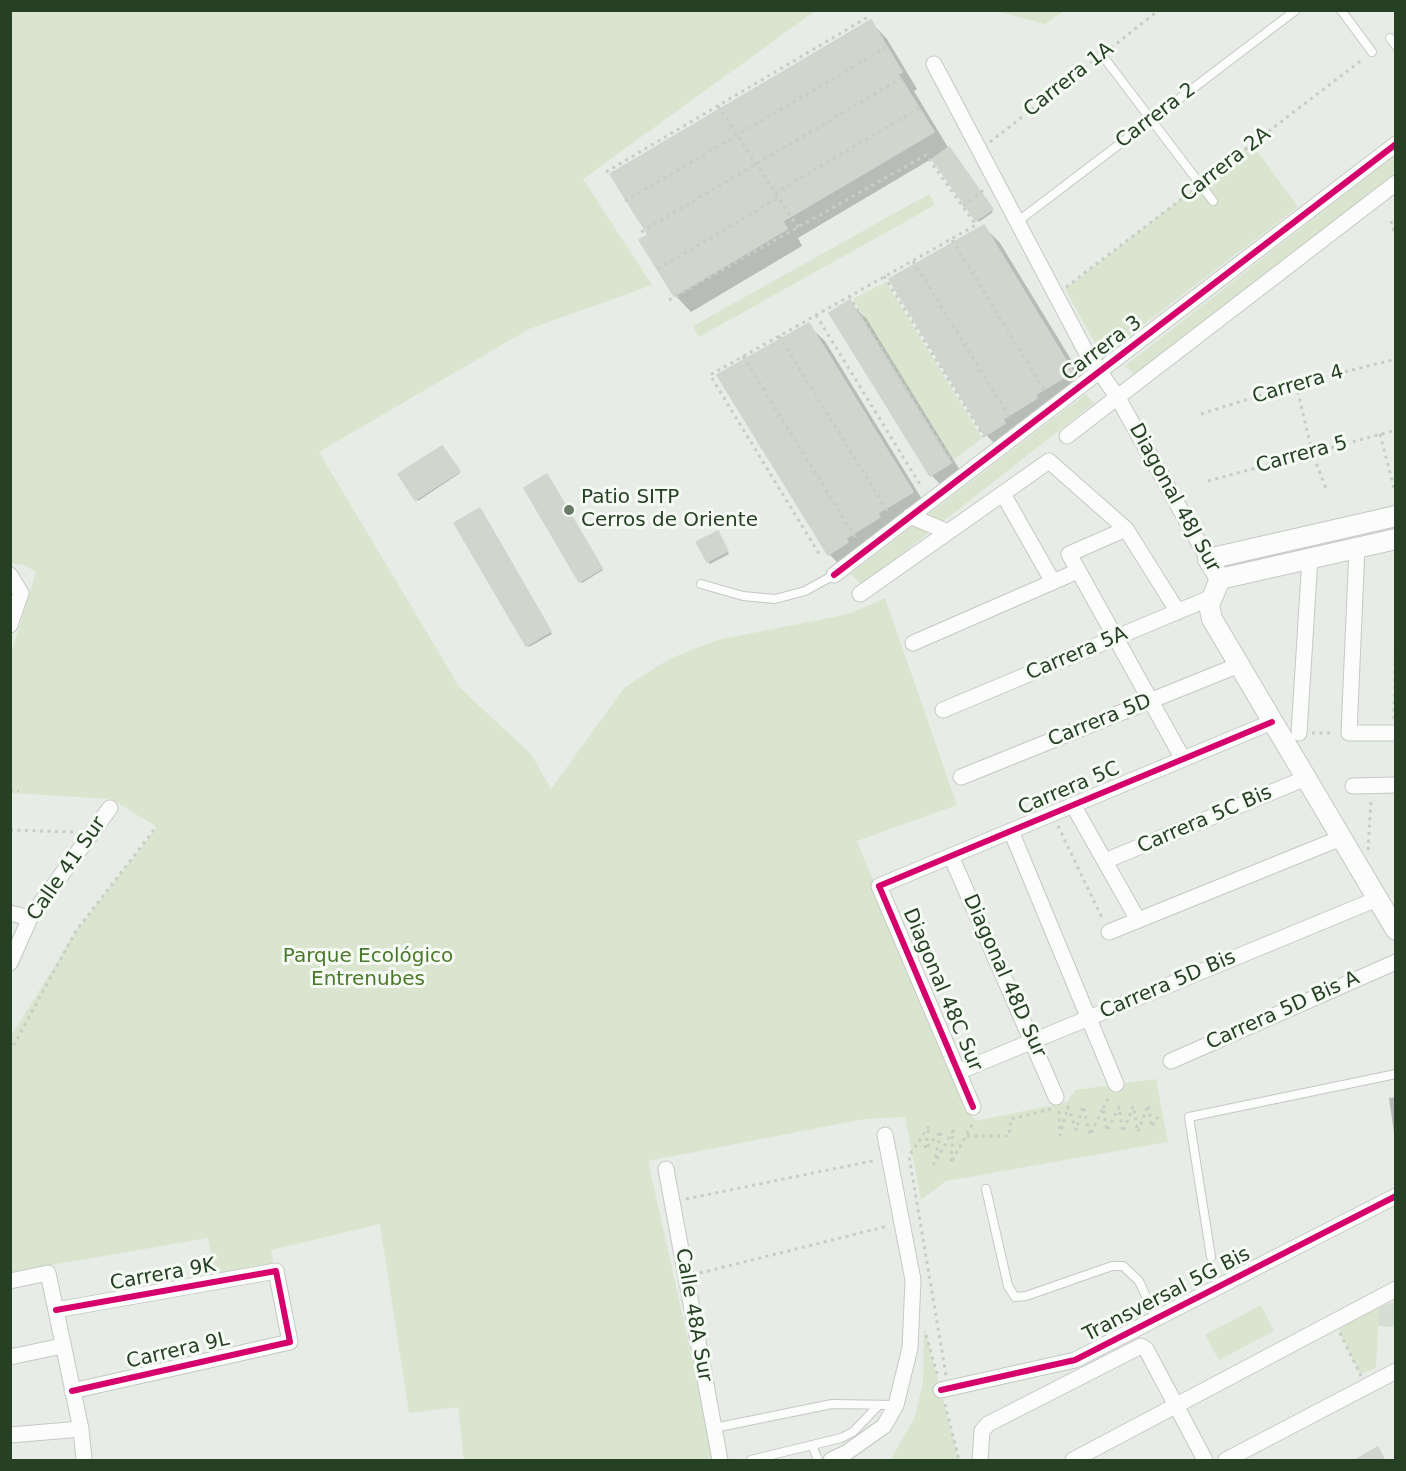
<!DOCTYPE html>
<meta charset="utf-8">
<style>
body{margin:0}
#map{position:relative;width:1406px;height:1471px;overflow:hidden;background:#e7ece6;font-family:"DejaVu Sans",sans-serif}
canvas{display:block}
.frame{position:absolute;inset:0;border:12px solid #254022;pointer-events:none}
</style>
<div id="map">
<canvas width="1406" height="1471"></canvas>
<div class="frame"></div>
</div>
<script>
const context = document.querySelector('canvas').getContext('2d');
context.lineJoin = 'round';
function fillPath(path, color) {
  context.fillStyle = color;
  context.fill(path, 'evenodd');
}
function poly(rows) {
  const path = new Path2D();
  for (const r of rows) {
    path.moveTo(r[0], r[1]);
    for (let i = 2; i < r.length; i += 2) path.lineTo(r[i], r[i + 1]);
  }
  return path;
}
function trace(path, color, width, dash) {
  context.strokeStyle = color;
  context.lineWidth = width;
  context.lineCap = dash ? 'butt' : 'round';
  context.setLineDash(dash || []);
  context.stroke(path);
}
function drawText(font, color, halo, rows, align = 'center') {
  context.font = font + ' "DejaVu Sans",sans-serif';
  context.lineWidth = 6;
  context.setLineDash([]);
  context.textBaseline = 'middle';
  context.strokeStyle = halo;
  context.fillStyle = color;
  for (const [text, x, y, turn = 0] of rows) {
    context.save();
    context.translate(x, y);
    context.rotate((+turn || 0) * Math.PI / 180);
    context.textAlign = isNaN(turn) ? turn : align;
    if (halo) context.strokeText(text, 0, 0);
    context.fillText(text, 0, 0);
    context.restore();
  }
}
const built = poly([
 [1395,1301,1395,1327,1377,1326,1379,1308]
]);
const green = poly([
 [11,11,815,11,583,179,652,285,529,329,319,452,460,688,531,754,551,789,624,688,669,659,717,640,849,614,885,598,957,805,857,841,966,1109,976,1121,1067,1102,1075,1090,1156,1079,1168,1142,946,1181,921,1200,905,1117,864,1119,648,1161,713,1452,709,1460,464,1460,458,1407,409,1413,380,1224,271,1250,274,1268,215,1278,208,1238,11,1272,10,1038,76,931,157,827,111,799,11,793,11,653,36,572,24,565,10,563],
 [996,11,1064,11,1045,24],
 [1252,144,1298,207,1102,356,1065,289],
 [1395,155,1395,174,1135,375,1125,366],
 [929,194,935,205,699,337,693,326],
 [886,282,982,438,954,460,853,299],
 [1086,394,1094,403,862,585,850,574],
 [1261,1305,1274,1331,1219,1360,1205,1335],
 [1379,1308,1376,1368,1360,1374,1338,1328],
 [924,1327,959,1460,890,1460,914,1419,923,1383]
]);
const shadow = poly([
 [871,22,887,39,917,89,914,91,949,149,993,212,979,222,933,158,798,238,802,246,691,312,675,295,650,235],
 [984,227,1000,243,1089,389,1019,436,1002,451,986,435],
 [849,302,866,318,966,480,948,492,931,475],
 [808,325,825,341,928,509,845,570,829,554],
 [444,450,460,473,418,501,416,499],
 [549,478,603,570,582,583,580,581],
 [482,512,552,634,529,647,527,645],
 [720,535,729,554,710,564,708,562],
 [1396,1097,1396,1147,1389,1098]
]);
const building = poly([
 [871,20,902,72,898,74,934,132,783,221,787,229,674,296,639,240,648,235,610,174,871,20],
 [949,147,993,209,976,221,932,159,949,147],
 [984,225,1073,372,1035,395,1037,398,1003,419,1005,423,985,436,889,279,984,225],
 [850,300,951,463,930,476,829,313,850,300],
 [809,323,913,492,878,513,880,517,846,538,848,542,828,555,717,375,809,323],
 [442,446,460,471,415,500,398,474,442,446],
 [547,474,602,568,579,582,524,488,547,474],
 [480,508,551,631,526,646,454,523,480,508],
 [718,531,728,551,707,562,696,542,718,531],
 [1378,1447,1385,1461,1353,1461,1378,1447]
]);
const path = poly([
 [1111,48,1159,10],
 [718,106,798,227],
 [990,142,1094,61],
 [606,172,868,17],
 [1209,177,1363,59],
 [775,193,921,107],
 [625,201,887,47],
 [963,206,985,189],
 [1391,221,1396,237],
 [641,232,903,77],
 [952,240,1045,391],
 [913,261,1010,418],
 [658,269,778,198],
 [884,276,984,437],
 [1066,287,1192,191],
 [849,296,952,463],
 [669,300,926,155,976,225,710,375,821,557],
 [816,315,921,486],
 [779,336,888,512],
 [743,356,855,537],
 [1296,384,1312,452,1327,491],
 [1201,414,1296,384,1396,359],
 [1380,434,1394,488],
 [1208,481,1396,430],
 [1394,719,1396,612],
 [1312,733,1335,733],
 [10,790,19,791],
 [1058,826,1103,920],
 [10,830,75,832],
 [1368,850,1371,799],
 [10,1052,76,931,157,826],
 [1103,1108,1110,1096],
 [1059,1111,1060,1135,1068,1107,1076,1130,1083,1106,1090,1135,1103,1108,1107,1131,1119,1107,1123,1132,1133,1106,1138,1132,1148,1105,1152,1127,1160,1113],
 [967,1136,1009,1136,1011,1119,1051,1109],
 [686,1199,877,1160],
 [700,1273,888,1226],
 [1340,1333,1361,1376],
 [926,1335,938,1377],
 [946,1375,909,1156,929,1126,925,1149,941,1131,934,1164,953,1131,951,1163,974,1121],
 [945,1404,959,1460]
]);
const service = poly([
 [1341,10,1372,52],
 [1390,38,1396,46],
 [1102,55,1213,201],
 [1017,222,1296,10],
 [701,584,743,596,775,599,805,591,834,575],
 [986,1189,1008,1286,1015,1297,1026,1296,1112,1266,1123,1266,1139,1281,1156,1318],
 [1211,1257,1189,1117,1396,1074],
 [714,1428,832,1404,896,1405],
 [812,1445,818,1460],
 [751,1460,841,1438,853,1432,877,1407]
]);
const minor = poly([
 [934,64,1086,352,1118,398,1208,559],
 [1067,436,1396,183],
 [1003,494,1053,582],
 [910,516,948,532],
 [1126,529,1069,554,1183,759],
 [1357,547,1349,733,1396,733],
 [10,575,21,593,10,625],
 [834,575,1396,144],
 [860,594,1049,461,1126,529,1178,612],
 [913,643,1078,571],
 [943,710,1210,598],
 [1299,733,1310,558],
 [961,777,1239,665],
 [1353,786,1396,785],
 [1073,805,1138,920],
 [1011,831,1116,1084],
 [951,856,1056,1097],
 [1105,861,1306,778],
 [10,913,30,918],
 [1109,932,1341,838],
 [10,963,30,918,110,808],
 [1171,1061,1396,962],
 [958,1072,1377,899],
 [973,1107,879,886,1272,722],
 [666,1169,720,1460],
 [10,1281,48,1273,81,1429,84,1460],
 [56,1310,276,1271,290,1342,72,1391],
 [10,1357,62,1346],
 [941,1390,1075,1360,1396,1196],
 [10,1435,81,1429],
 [831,1460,846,1453,884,1426,896,1405,910,1348,913,1280,885,1135],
 [980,1460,982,1431,988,1424,1141,1346,1146,1349,1205,1460],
 [1073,1460,1396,1289],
 [1226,1460,1396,1371]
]);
const tertiary = poly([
 [1220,579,1209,605,1212,619,1396,930],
 [1220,579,1208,559,1396,516],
 [1220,579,1396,539]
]);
const cycleway = poly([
 [834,575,1396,144],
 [973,1107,879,886,1272,722],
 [56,1310,276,1271,290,1342,72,1391],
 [941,1390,1075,1360,1396,1196]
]);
const markers = [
 [569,510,6,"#697c67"]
];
const streetNames = [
 ["Carrera 1A",1069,80,-38],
 ["Carrera 2",1156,116,-37],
 ["Carrera 2A",1226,165,-38],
 ["Carrera 3",1102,349,-37],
 ["Carrera 4",1298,385,-16],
 ["Carrera 5",1302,455,-15],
 ["Diagonal 48J Sur",1174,498,61],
 ["Carrera 5A",1077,654,-23],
 ["Carrera 5D",1100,721,-22],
 ["Carrera 5C",1069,789,-23],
 ["Carrera 5C Bis",1205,820,-23],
 ["Calle 41 Sur",67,869,-55],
 ["Diagonal 48D Sur",1004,976,66],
 ["Carrera 5D Bis",1168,985,-23],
 ["Diagonal 48C Sur",942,990,67],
 ["Carrera 5D Bis A",1283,1011,-24],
 ["Carrera 9K",163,1275,-10],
 ["Transversal 5G Bis",1167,1295,-27],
 ["Calle 48A Sur",693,1315,80],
 ["Carrera 9L",178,1351,-13]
];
const poiNames = [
 ["Patio SITP",581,498],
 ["Cerros de Oriente",581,521]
];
const parkNames = [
 ["Parque Ecológico",368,957],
 ["Entrenubes",368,980]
];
fillPath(built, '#d6ddd4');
fillPath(green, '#dae5cf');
fillPath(shadow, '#0003');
fillPath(building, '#d0d5ce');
trace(building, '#d0d5cf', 1.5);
trace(service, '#c4c9c3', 10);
trace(minor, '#c4c9c3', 17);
trace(tertiary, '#c4c9c3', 22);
trace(path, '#c6cec5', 3, [3, 4.5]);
trace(service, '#fbfcfb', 8);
trace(minor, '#fbfcfb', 15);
trace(tertiary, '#fbfcfb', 20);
trace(cycleway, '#d6006c', 6);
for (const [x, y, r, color] of markers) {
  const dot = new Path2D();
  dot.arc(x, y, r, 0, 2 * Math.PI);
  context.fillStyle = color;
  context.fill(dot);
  trace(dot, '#f6faf5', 2);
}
drawText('20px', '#254022', '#f6faf5', streetNames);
drawText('20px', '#254022', '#f6faf5', poiNames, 'left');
drawText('20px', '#4b792b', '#f6faf5', parkNames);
</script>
